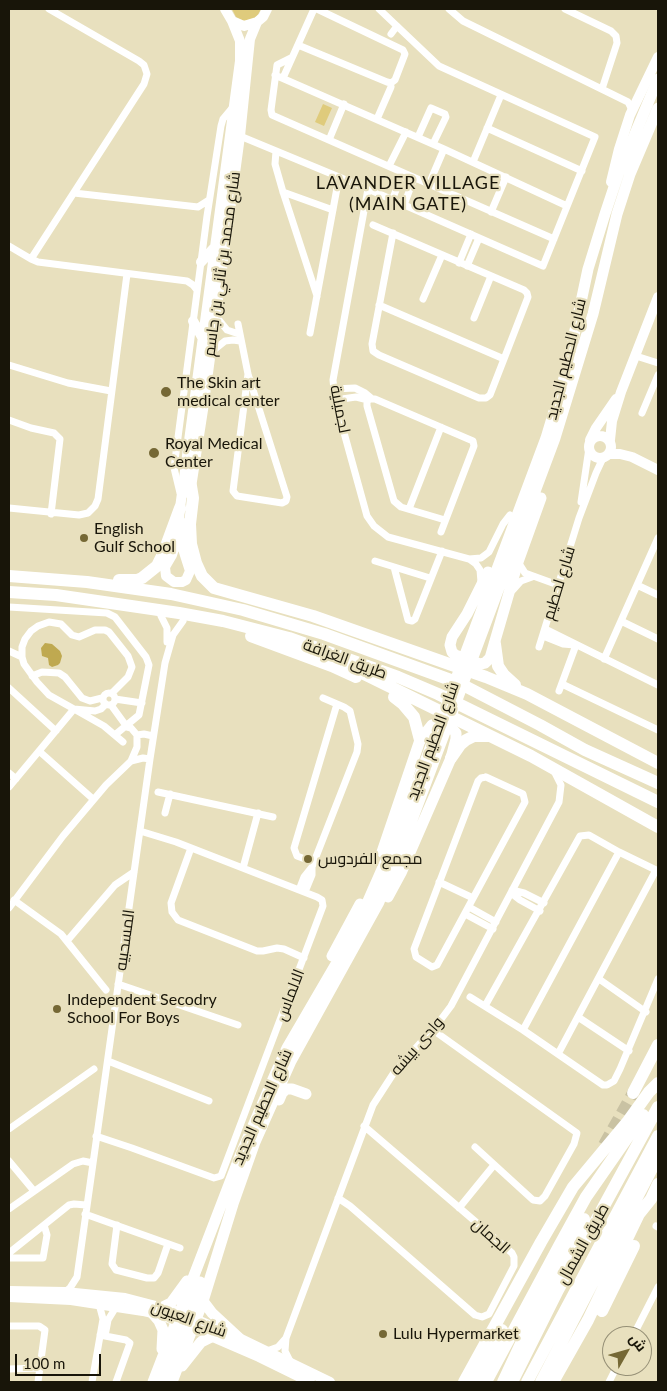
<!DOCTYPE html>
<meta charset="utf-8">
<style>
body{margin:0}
#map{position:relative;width:667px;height:1391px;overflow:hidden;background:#e8e0be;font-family:Lato,Cairo,sans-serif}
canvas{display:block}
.frame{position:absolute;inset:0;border:10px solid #181509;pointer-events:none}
.north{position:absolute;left:602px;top:1326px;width:50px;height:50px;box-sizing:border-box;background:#e8e0be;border:1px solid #958f76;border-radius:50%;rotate:52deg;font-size:14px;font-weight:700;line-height:20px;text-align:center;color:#181509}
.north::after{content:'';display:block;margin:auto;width:18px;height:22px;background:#756835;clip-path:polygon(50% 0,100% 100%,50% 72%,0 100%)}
.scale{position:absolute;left:15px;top:1354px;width:86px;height:22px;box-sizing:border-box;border:2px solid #181509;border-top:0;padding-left:6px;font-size:15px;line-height:18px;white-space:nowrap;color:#181509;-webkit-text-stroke:4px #e8e0be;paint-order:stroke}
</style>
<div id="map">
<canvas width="667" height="1391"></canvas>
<div class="frame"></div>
<div class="north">ش</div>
<div class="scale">100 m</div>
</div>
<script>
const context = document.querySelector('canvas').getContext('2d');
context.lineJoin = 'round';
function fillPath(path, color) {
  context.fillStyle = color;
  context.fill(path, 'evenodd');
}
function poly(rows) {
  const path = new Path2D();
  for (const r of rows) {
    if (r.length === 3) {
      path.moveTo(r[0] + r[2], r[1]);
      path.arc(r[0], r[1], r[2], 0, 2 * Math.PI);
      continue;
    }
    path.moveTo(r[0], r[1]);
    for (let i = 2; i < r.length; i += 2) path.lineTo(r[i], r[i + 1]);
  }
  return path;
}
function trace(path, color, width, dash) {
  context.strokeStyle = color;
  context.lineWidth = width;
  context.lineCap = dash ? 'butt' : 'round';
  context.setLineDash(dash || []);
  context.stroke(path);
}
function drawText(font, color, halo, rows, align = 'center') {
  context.font = font + ' Lato,Cairo,sans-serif';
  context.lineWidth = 4.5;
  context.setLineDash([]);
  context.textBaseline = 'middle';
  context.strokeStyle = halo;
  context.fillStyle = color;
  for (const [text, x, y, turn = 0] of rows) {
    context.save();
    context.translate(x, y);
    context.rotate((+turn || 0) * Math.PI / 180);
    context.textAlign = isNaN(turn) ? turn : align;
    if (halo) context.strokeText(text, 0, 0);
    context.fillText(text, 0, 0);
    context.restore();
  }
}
const green = poly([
 [232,9,261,9,256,18,244,21,236,17],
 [323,104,332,108,324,126,315,122]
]);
const water = poly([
 [45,643,52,644,60,651,62,656,60,663,58,665,52,667,49,665,48,658,42,656,41,648]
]);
const highwayTunnel = poly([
 [604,1145,633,1093]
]);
const street = poly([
 [449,9,463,21,628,102,632,110],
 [565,9,611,31,616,36,617,43,602,89],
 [391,34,397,26],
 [298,45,387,82,391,83,395,80,405,54,403,50,317,9],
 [291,58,277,65,271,110,272,115,554,239],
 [275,75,444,149,567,206],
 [283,78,314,9],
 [377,119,391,87],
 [487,128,582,171],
 [240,136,368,189,543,266,595,137,439,66,379,9],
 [418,137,431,108,445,114,446,117,433,144],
 [329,140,344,104],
 [276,151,275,164,283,192,317,296],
 [473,162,501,95],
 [389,166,406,132],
 [429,184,444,149],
 [368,189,333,380,335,400,367,516,374,526,388,537,469,559,476,564,480,570,481,582],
 [283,192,333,210],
 [74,193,198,207,209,200],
 [392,200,403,173],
 [404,205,414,178],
 [491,212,506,177],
 [373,225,524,290,527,293,528,297,504,359,490,395,486,398,479,398,379,355,373,351,372,344,393,233],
 [9,246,31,259,38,262,187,281,193,285,197,290],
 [31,259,144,84,147,74,144,65,139,61,49,9],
 [459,263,471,234],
 [467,266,479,238],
 [423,299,442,255],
 [379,305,504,359],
 [215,315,227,330,239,334],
 [474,318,491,276],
 [238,324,248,374,287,497,286,501,282,503,237,496,233,491,248,374],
 [310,333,337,188],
 [210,353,225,341,233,340,240,341],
 [636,356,658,363],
 [9,365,68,383,111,391],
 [334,389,355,388,365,393,371,398],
 [335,400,356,397,368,400],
 [642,413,658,375],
 [9,420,31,428,54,433,60,439,51,514],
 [180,493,174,468,207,216,221,126,223,119,233,107],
 [581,502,589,448],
 [9,508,79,515,88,513,95,506,98,499,127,274],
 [409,509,441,427],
 [441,532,474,446,473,441,375,399,369,399,367,402,367,406,394,501,401,507,445,520],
 [469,559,481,558,489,552,503,524,510,515],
 [375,561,430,578],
 [518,562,525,573,558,585],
 [394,567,408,620,412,621,415,619,442,551],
 [637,585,658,595],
 [513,590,521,581,532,577],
 [9,607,107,613,115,617,146,657,149,665,139,715,116,734],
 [161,616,167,628,167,642],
 [621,621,658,639],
 [545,629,658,685],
 [543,636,563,644,575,645],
 [539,647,579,518,596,473,603,458],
 [9,651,22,657],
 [604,659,658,538],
 [32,676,42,672,59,673,65,677,82,698,90,701,102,698],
 [562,684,658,730],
 [9,688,56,731],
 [559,691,576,645],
 [109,699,6],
 [115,699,142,703],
 [106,704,101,709,95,711,74,709,49,695,37,682,24,664,22,657,22,647,25,639,31,631,38,626,49,622,61,624,72,635,79,637,95,630,105,630,109,632,128,656,132,667,128,677,112,693],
 [111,705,127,727,131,728,137,735,137,747,131,761],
 [137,735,144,734,153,736],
 [39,751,93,799],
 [9,773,16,779],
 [486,777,523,794,525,802,437,965,432,967,416,957,414,949,478,781,481,778,486,777],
 [9,787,74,709,104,726,123,742],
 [158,792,273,817],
 [165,813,170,794],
 [191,848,171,903,172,912,178,920,257,951,263,951,277,948,284,949,304,958],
 [313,862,297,856,294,848,337,704],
 [243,868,258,813],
 [439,882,473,898],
 [299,890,304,877,312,867],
 [512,890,524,893,544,903],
 [305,892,312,875,312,867,357,752,358,744,350,711,344,707,323,698],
 [511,893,520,900,540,911],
 [14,900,61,934,106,990],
 [469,907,496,922],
 [9,908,63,836,106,785,131,761,143,758,150,759],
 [465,914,493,929],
 [67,941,115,885,134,872],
 [599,979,646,1012],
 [118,984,238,1025],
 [470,997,523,1030,603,1085,607,1085,614,1081,620,1069,658,979],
 [485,1006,580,836,589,835,619,852,658,871],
 [578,1017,629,1051],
 [433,1030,577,1133,574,1144,545,1196,540,1201,533,1200,475,1147],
 [523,1030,619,852],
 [558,1054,656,870],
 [108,1061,209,1101],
 [9,1129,94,1069],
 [96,1136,132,1148,214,1178,221,1176,323,906,322,900,317,897,176,842,140,831],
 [9,1161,34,1191],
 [338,1198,350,1206,475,1315,482,1317,489,1314,514,1266,514,1257,512,1253,364,1126],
 [459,1208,494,1165],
 [9,1209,73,1164,83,1161,93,1163],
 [85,1214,180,1248],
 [117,1225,112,1264,116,1270,147,1278,154,1278,158,1273,168,1244],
 [656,1226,658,1227],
 [9,1253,69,1205,74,1204,86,1205],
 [9,1258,43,1258,47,1235,44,1225],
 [65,1292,70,1288,77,1277,150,759,165,663,173,635,183,621],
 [9,1326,39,1326,45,1330,38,1382],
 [100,1335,126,1340,130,1343,116,1382],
 [105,1336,108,1320,116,1307],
 [633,1336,658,1287],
 [267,1351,278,1347,286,1338],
 [291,1363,285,1351,286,1338,373,1105,395,1071,439,1022,451,1006,559,802,561,785,555,773],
 [9,1369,40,1368],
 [92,1382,103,1319,99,1304],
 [609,1382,617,1366]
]);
const secondary = poly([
 [225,9,232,21,244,26,257,22,263,17,267,9],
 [611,182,619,149,630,115,658,57],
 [201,262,214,248],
 [193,321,202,337],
 [600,447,11],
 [590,440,596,428,616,399],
 [610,440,612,421,621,392,658,297],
 [609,454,620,454,632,457,658,470],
 [190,494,203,410,240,136,250,39,257,22],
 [186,523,183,549,190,571,186,580,182,582,174,582,166,576,165,567,172,555,177,540,180,508,240,61,240,41,232,21],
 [9,1291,65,1292,125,1298,179,1312,239,1338,330,1382],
 [9,1297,71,1300,143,1311,164,1316,259,1357,310,1382]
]);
const primary = poly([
 [488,572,467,614,452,637,450,645,452,652,455,655,480,664,485,663,490,658,518,562,541,498],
 [382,852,420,740,432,725,443,723,450,726,456,733,456,739,451,758,401,873,388,897],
 [332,956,360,904],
 [279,1100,282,1093,286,1089,292,1089,306,1094],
 [203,1301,212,1313,239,1338],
 [163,1307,171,1303,187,1281],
 [153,1314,159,1321,163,1330,162,1349],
 [192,1328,189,1319,189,1313,200,1282],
 [182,1366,201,1342,211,1337],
 [153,1382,240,1156,277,1070,287,1048,354,933,401,826,546,438,567,368,588,269,605,214,619,172,658,79],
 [163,1382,185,1324,183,1315],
 [172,1382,203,1301,233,1204,255,1142,291,1061,379,902,409,828,555,438,593,314,617,214,630,174,658,108]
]);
const highway = poly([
 [191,486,193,498,190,524,191,544,196,563,202,576,214,588,313,616,486,677,527,694,658,763],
 [9,576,87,582,171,594,243,610,324,634,459,683,540,725,585,750,658,783],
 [119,580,137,580,142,578,157,566,163,554,180,508],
 [9,592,56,595,179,613,223,621,289,638,398,677,438,694,658,802],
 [251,636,332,666,356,677],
 [495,644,498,666,504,675,515,685],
 [350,667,531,756,658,827],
 [394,697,403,704,414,717,420,740],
 [451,758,460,745,466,740,474,736,489,736],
 [633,1093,658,1045],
 [543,1293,584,1219],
 [602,1311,634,1246],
 [464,1382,541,1242,573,1187,628,1121,649,1092,658,1083],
 [476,1382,502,1330],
 [486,1382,559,1246,586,1197,643,1115],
 [503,1382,540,1303,544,1292],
 [512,1382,558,1290,658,1107],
 [527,1382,658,1136],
 [541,1382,658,1157],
 [553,1382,588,1320,639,1214,651,1199,658,1184]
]);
const markers = [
 [166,392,6,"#756835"],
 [154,453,6,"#756835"],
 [84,538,5,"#756835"],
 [308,859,5,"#756835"],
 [57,1009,5,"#756835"],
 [383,1334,5,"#756835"]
];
const streetNames = [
 ["شارع محمد بن ثاني بن جاسم",222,264,-82],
 ["شارع الحطيم الجديد",566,359,-76],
 ["لجميلية",340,409,79],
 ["شارع لحطيم",559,583,-73],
 ["طريق الغرافة",345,659,20],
 ["شارع الحطيم الجديد",433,741,-70],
 ["المسحبيه",125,940,-82],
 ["الالماس",290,995,-69],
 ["وادى بيشه",417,1046,-49],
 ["شارع الحطيم الجديد",262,1107,-66],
 ["الجمان",491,1236,42],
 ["طريق الشمال",583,1244,-61],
 ["شارع العيون",189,1319,20]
];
const poiNames = [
 ["The Skin art",177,383],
 ["medical center",177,401],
 ["Royal Medical",165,444],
 ["Center",165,462],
 ["English",94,529],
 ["Gulf School",94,547],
 ["مجمع الفردوس",318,859],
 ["Independent Secodry",67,1000],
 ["School For Boys",67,1018],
 ["Lulu Hypermarket",393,1334]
];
const neighbourhoodNames = [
 ["LAVANDER VILLAGE",408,183],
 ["(MAIN GATE)",408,204]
];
fillPath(green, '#dfcb7c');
fillPath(water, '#bfa950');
trace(highwayTunnel, '#c9c2a3', 12, [12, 6]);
trace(street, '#fff', 7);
trace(secondary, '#fff', 10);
trace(primary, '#fff', 11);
trace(highway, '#fff', 12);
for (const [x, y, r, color] of markers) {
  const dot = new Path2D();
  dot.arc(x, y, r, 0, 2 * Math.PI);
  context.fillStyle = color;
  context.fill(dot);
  trace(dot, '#e8e0be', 2);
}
drawText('16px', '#181509', '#e8e0be', streetNames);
drawText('16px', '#181509', '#e8e0be', poiNames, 'left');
context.letterSpacing = '1px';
drawText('18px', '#181509', '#e8e0be', neighbourhoodNames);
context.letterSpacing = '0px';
</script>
